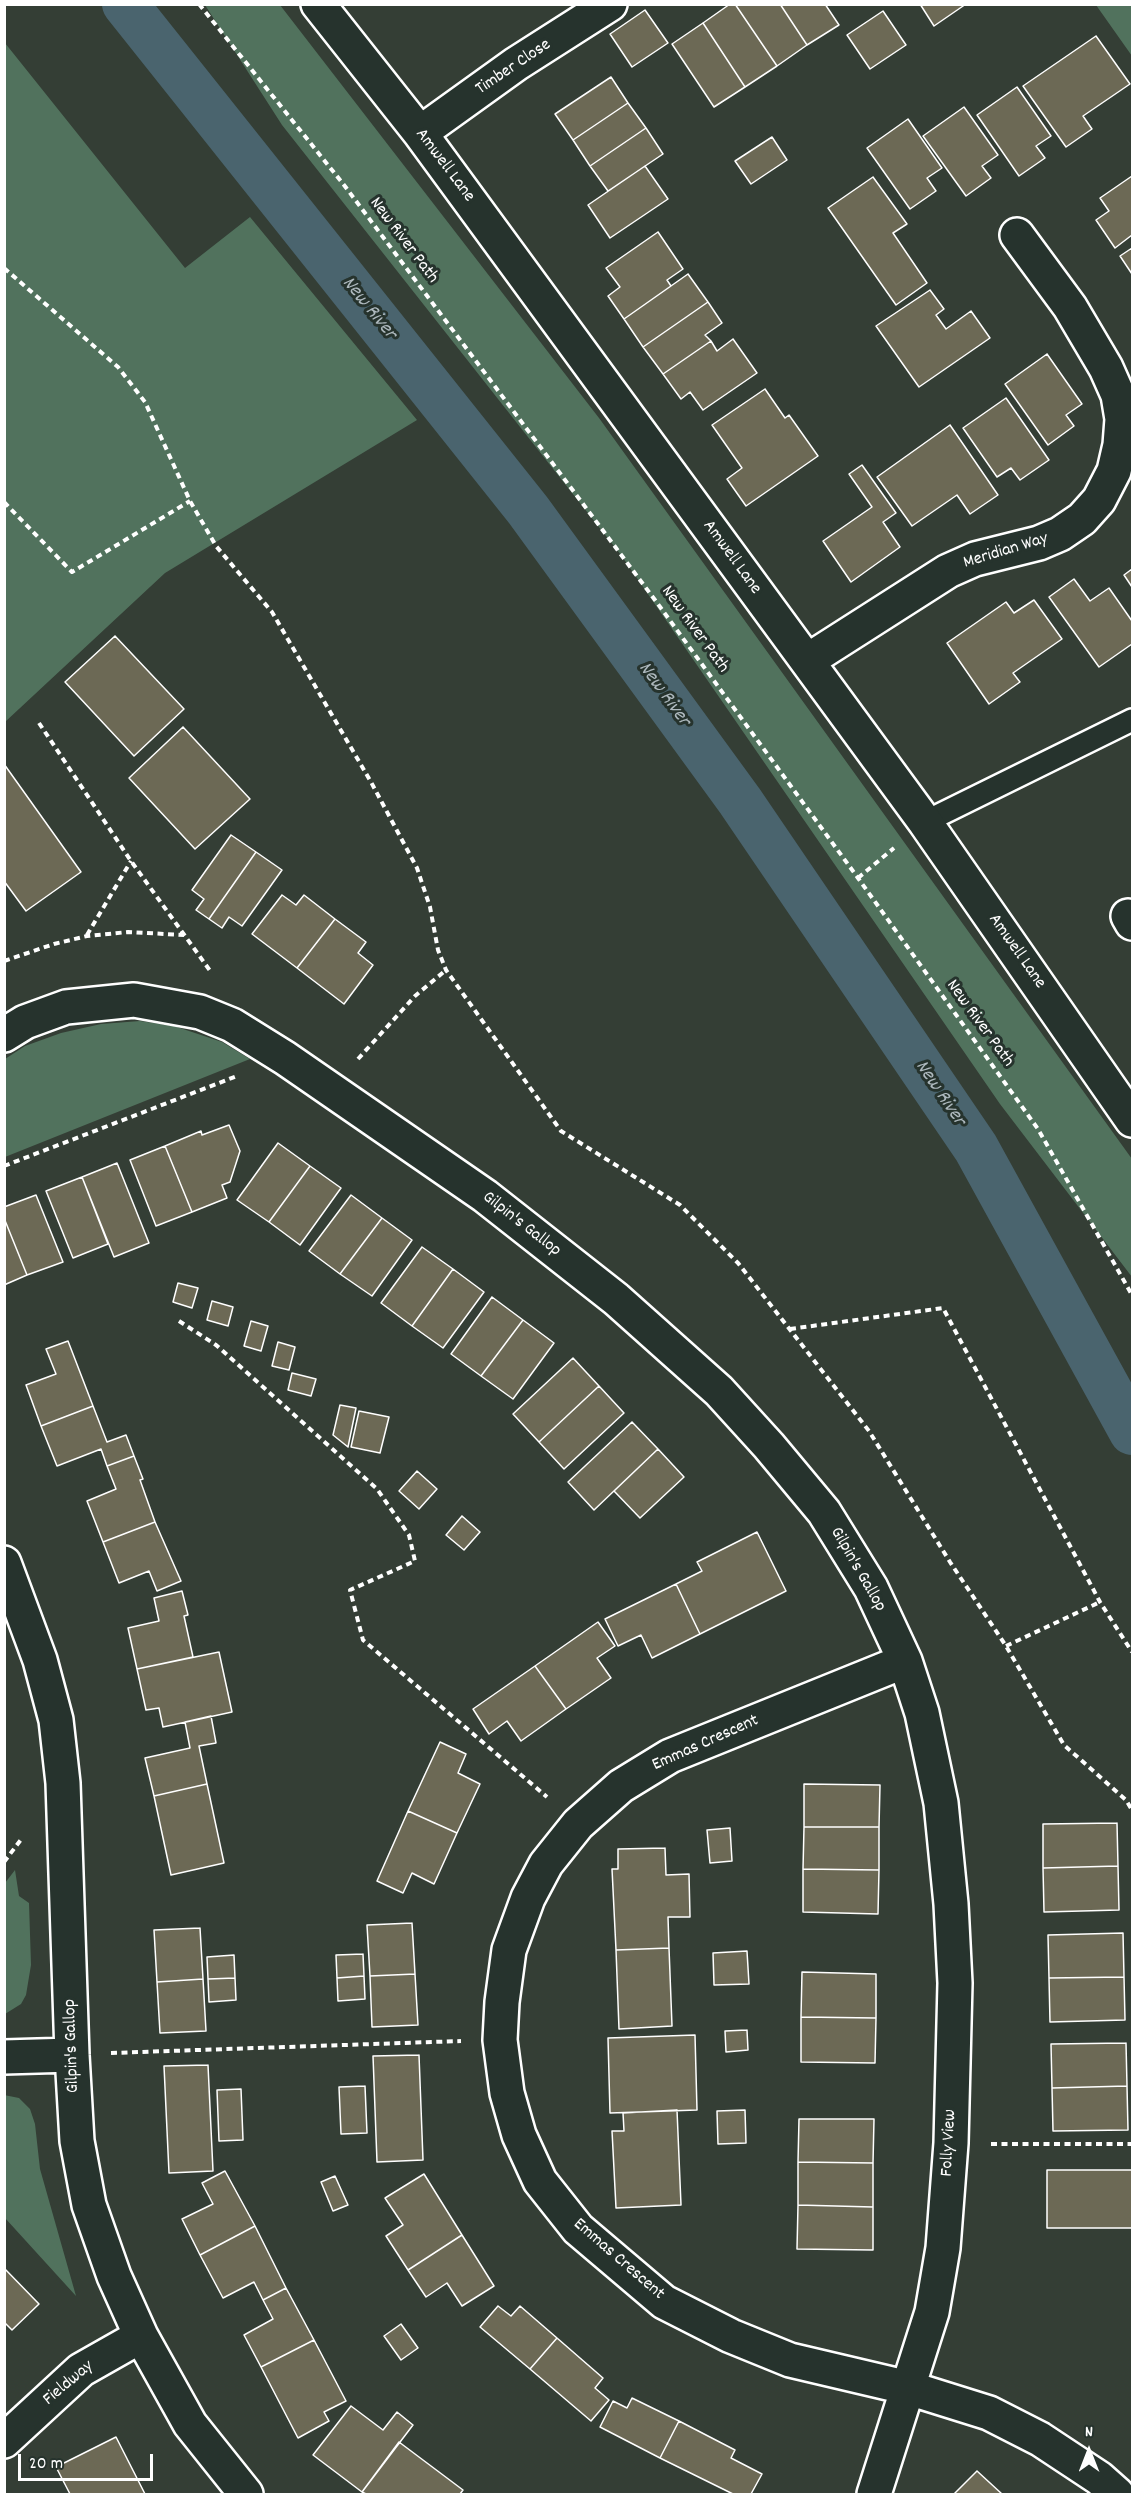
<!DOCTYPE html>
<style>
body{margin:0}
#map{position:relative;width:1137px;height:2499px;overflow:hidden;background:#343e35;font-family:Dekko,sans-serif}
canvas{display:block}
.frame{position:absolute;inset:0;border:6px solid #fff;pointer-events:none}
.north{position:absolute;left:1059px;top:2421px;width:60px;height:60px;-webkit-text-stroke:4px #26332d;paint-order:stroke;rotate:0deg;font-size:16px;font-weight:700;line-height:24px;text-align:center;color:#fff}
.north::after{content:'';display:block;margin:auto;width:21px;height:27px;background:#fff;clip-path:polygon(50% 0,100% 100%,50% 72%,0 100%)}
.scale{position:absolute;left:18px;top:2454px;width:135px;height:27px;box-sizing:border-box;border:3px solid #fff;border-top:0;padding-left:8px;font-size:18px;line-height:21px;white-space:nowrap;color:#fff;-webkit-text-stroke:4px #26332d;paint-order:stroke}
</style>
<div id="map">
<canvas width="1137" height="2499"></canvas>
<div class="frame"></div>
<div class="north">N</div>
<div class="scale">20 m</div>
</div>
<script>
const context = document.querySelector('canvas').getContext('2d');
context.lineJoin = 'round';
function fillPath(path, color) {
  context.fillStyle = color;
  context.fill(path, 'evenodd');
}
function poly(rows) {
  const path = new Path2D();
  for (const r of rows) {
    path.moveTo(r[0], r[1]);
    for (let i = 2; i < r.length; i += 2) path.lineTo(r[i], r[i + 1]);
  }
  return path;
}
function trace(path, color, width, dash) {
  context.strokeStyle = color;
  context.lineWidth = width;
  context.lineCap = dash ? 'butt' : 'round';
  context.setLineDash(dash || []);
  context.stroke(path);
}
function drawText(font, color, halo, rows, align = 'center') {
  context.font = font + ' Dekko,sans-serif';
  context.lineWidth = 6;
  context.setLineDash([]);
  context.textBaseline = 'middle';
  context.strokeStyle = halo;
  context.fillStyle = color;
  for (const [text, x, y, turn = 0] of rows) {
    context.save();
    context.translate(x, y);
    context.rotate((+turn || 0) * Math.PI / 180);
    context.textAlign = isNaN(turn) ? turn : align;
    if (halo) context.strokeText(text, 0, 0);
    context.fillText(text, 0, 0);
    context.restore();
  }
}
const green = poly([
 [205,5,280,5,599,418,1132,1159,1132,1277,1000,1104,621,555,282,125],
 [1096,5,1132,5,1132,56],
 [5,43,185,268,250,217,417,420,165,573,5,722],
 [140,1021,174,1026,222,1042,250,1059,5,1157,5,1059,25,1046,61,1033,101,1024],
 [15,1870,19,1896,29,1903,31,1965,26,1995,21,2004,5,2014,5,1883],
 [4,2095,19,2098,30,2109,35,2124,40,2169,76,2296,5,2218]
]);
const canal = poly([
 [125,4,528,510,740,801,976,1148,1132,1432]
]);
const building = poly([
 [730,4,735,4,777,66,745,87,703,23,730,4],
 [735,4,780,4,807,45,777,66,735,4],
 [780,4,825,4,839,25,807,45,780,4],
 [920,4,966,4,934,26,920,4],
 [645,10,668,43,632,67,610,34,645,10],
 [883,11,906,45,870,69,847,35,883,11],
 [703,23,745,87,714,107,672,44,703,23],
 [1096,36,1130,84,1083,116,1092,129,1066,147,1023,86,1096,36],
 [611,77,628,103,573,140,555,114,611,77],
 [1017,87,1051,136,1036,146,1045,158,1019,176,977,115,1017,87],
 [628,103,646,128,590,166,573,140,628,103],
 [964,107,998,155,982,166,991,178,966,196,923,136,964,107],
 [908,119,942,168,927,178,936,191,910,209,867,148,908,119],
 [646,128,663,154,608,191,590,166,646,128],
 [772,137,787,160,751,184,735,161,772,137],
 [645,166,668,199,610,238,588,205,645,166],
 [1132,176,1132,235,1115,248,1096,220,1109,211,1100,198,1132,176],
 [873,177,907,224,893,233,927,283,896,305,828,208,873,177],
 [658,232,683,269,667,280,671,286,624,319,608,296,620,287,606,268,658,232],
 [1132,248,1132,274,1120,256,1132,248],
 [688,274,708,302,643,347,624,319,688,274],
 [930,290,944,309,936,315,946,329,971,311,990,338,919,387,876,326,930,290],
 [708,302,722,323,705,335,711,341,663,374,643,347,708,302],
 [733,339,757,373,703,410,690,392,681,399,663,374,711,341,717,351,733,339],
 [1047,354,1082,404,1066,415,1074,426,1048,445,1005,384,1047,354],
 [765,389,785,418,789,415,818,456,746,506,727,479,742,468,712,425,765,389],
 [1006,398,1049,460,1020,480,1011,468,997,477,963,428,1006,398],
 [950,425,998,495,970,514,957,495,912,526,877,477,950,425],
 [862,465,896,513,883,522,900,547,851,582,823,541,872,507,849,474,862,465],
 [1132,569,1132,587,1124,575,1132,569],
 [1074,579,1090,601,1109,588,1132,621,1132,644,1099,667,1049,597,1074,579],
 [1034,600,1062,639,1013,673,1020,682,989,704,947,643,1006,602,1014,613,1034,600],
 [115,636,184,709,134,756,65,682,115,636],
 [183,727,250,799,195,849,129,778,183,727],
 [4,764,81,872,26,911,4,881,4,764],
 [231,835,256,852,209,919,196,910,204,899,192,890,231,835],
 [256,852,282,870,242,926,229,917,222,928,209,919,256,852],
 [282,895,296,905,304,895,335,919,297,968,252,934,282,895],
 [335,919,366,942,358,953,373,965,344,1004,297,968,335,919],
 [229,1125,240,1151,230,1182,222,1185,227,1198,192,1212,165,1146,201,1131,202,1135,229,1125],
 [278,1143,310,1166,269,1222,237,1200,278,1143],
 [165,1146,192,1212,156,1226,130,1160,165,1146],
 [117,1163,149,1243,114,1257,82,1177,117,1163],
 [310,1166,341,1188,300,1245,269,1222,310,1166],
 [82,1177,108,1244,73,1258,46,1191,82,1177],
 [36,1195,63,1262,27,1275,4,1218,4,1207,36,1195],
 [351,1195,382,1218,340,1274,309,1251,351,1195],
 [4,1218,27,1275,4,1285,4,1218],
 [382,1218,412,1240,372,1296,340,1274,382,1218],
 [422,1247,453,1269,412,1326,381,1303,422,1247],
 [453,1269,484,1292,443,1348,412,1326,453,1269],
 [178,1283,198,1288,192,1308,173,1302,178,1283],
 [492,1297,523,1320,481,1376,451,1354,492,1297],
 [212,1301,233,1307,228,1326,207,1320,212,1301],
 [523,1320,554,1343,513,1399,481,1376,523,1320],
 [251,1321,268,1326,261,1351,244,1346,251,1321],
 [68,1341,93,1406,41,1426,26,1385,56,1374,46,1349,68,1341],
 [278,1342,295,1347,289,1370,272,1366,278,1342],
 [573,1358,599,1386,539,1442,513,1414,573,1358],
 [292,1373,316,1379,311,1396,288,1390,292,1373],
 [599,1386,624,1413,564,1469,539,1442,599,1386],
 [340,1405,356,1408,348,1447,333,1435,340,1405],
 [93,1406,107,1442,126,1435,134,1456,107,1466,101,1449,57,1466,41,1426,93,1406],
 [359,1411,389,1417,380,1453,351,1447,359,1411],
 [632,1422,658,1449,594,1510,568,1482,632,1422],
 [658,1449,684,1477,640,1518,614,1491,658,1449],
 [134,1456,143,1479,140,1480,155,1522,103,1542,87,1501,116,1489,107,1466,134,1456],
 [417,1471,437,1489,419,1509,399,1491,417,1471],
 [462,1516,480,1532,464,1550,446,1535,462,1516],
 [155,1522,181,1581,157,1591,149,1571,119,1583,103,1542,155,1522],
 [757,1532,786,1591,700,1634,676,1584,702,1571,697,1562,757,1532],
 [676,1584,700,1634,652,1658,641,1635,618,1646,605,1619,676,1584],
 [182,1591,188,1615,184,1616,193,1657,137,1669,128,1628,159,1621,154,1598,182,1591],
 [598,1622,615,1646,597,1658,611,1678,566,1709,535,1666,598,1622],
 [219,1652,232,1712,163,1727,159,1708,146,1710,137,1669,219,1652],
 [535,1666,566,1709,521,1741,507,1721,489,1734,473,1709,535,1666],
 [211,1716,216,1743,199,1746,207,1784,154,1796,145,1758,190,1748,185,1722,211,1716],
 [440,1742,466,1754,458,1773,480,1784,457,1833,408,1811,440,1742],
 [207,1784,224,1863,171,1875,154,1796,207,1784],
 [804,1784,880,1785,879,1827,804,1827,804,1784],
 [408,1811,457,1833,434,1884,412,1873,403,1893,377,1881,408,1811],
 [1117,1823,1118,1866,1043,1868,1043,1824,1117,1823],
 [804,1827,879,1827,879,1870,803,1869,804,1827],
 [730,1828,732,1861,710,1863,707,1830,730,1828],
 [665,1848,666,1875,689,1874,690,1917,668,1917,669,1948,616,1950,612,1869,618,1869,618,1849,665,1848],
 [1118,1866,1119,1910,1044,1912,1043,1868,1118,1866],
 [803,1869,879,1870,878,1914,803,1912,803,1869],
 [412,1923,415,1974,370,1976,367,1925,412,1923],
 [200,1928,203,1979,157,1982,154,1930,200,1928],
 [1123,1933,1124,1977,1049,1978,1048,1935,1123,1933],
 [669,1948,672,2026,619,2029,616,1950,669,1948],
 [747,1951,749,1984,714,1985,713,1953,747,1951],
 [363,1954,364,1976,337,1978,336,1955,363,1954],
 [234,1955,235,1978,208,1979,207,1957,234,1955],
 [802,1972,876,1974,876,2018,801,2017,802,1972],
 [415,1974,418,2025,372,2027,370,1976,415,1974],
 [364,1976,365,1999,338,2001,337,1978,364,1976],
 [1124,1977,1125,2020,1050,2022,1049,1978,1124,1977],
 [235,1978,236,2000,209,2002,208,1979,235,1978],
 [203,1979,206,2031,160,2033,157,1982,203,1979],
 [801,2017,876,2018,875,2063,801,2062,801,2017],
 [747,2030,748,2050,726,2052,725,2031,747,2030],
 [695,2035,697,2110,610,2113,608,2038,695,2035],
 [1126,2043,1127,2086,1052,2088,1051,2044,1126,2043],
 [419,2055,423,2160,377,2162,373,2056,419,2055],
 [208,2065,213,2171,169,2173,164,2066,208,2065],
 [365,2086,367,2133,341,2134,339,2087,365,2086],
 [1127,2086,1128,2130,1053,2131,1052,2088,1127,2086],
 [241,2089,243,2140,219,2141,217,2090,241,2089],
 [677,2110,681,2205,616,2208,612,2131,624,2131,623,2113,677,2110],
 [745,2110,746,2143,718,2144,717,2111,745,2110],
 [799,2119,874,2119,873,2163,798,2162,799,2119],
 [798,2162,873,2163,873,2207,798,2205,798,2162],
 [1047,2170,1132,2170,1132,2228,1047,2228,1047,2170],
 [225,2171,255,2226,200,2255,182,2219,213,2204,202,2183,225,2171],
 [424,2174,462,2235,408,2270,386,2236,403,2225,385,2198,424,2174],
 [335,2176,348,2205,333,2211,321,2182,335,2176],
 [798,2205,873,2207,873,2250,797,2249,798,2205],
 [255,2226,286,2288,263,2300,254,2282,223,2298,200,2255,255,2226],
 [462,2235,494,2286,462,2306,447,2283,426,2297,408,2270,462,2235],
 [4,2268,39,2304,12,2330,4,2322,4,2268],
 [286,2288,314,2340,261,2367,244,2335,273,2319,263,2300,286,2288],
 [498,2306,511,2316,520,2306,557,2338,530,2369,480,2327,498,2306],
 [401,2324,418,2348,401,2360,384,2336,401,2324],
 [557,2338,603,2378,595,2388,609,2400,591,2421,530,2369,557,2338],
 [314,2340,346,2401,324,2412,329,2421,298,2438,261,2367,314,2340],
 [632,2398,679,2421,660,2458,600,2427,613,2401,627,2408,632,2398],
 [351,2406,383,2430,397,2412,413,2425,362,2492,313,2455,351,2406],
 [679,2421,735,2450,731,2458,762,2474,751,2494,733,2494,660,2458,679,2421],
 [116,2437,145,2494,70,2494,56,2467,116,2437],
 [399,2442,463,2490,460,2494,366,2494,362,2492,399,2442],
 [977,2471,1002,2494,954,2494,977,2471]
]);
const path = poly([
 [199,4,344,185,655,600,858,878,1038,1129,1132,1295],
 [4,268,118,367,145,402,190,501,216,546,272,612,371,782,417,868,430,907,438,950,446,970,561,1131,680,1205,738,1263,869,1431,950,1562,1006,1646,1064,1745,1126,1800,1132,1810],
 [4,502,72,572,190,501],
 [39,723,131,861,211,972],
 [858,878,894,848],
 [87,935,131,861],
 [4,961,54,944,87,936,128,932,184,935],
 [358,1059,415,996,446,970],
 [4,1166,237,1076],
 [179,1321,216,1345,377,1489,409,1535,415,1561,350,1590,363,1640,547,1797],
 [790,1329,943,1308,1100,1602,1132,1652],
 [1006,1646,1100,1602],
 [4,1862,23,1837],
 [111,2053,461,2041],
 [991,2144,1132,2144]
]);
const service = poly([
 [925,822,1132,720]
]);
const minor = poly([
 [318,4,420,133,925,822,1132,1120],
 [420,133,516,64,610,4],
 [807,661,948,571,975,559,1039,543,1060,534,1082,519,1099,500,1114,471,1120,445,1122,419,1118,395,1106,368,1070,307,1017,235],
 [1128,916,1132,923],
 [4,1035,25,1022,66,1007,134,1000,200,1012,232,1025,285,1058,485,1196,616,1299,719,1391,769,1446,824,1512,871,1588,905,1661,922,1713,941,1803,951,1904,955,1983,951,2143,943,2248,932,2312,874,2494],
 [4,1563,40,1660,56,1720,63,1783,72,2055,77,2141,89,2205,114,2276,141,2336,190,2424,246,2494],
 [905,1661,670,1756,621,1786,578,1824,546,1864,528,1898,509,1950,502,2002,500,2040,507,2093,519,2135,540,2181,578,2229,664,2302,731,2336,790,2360,909,2388,989,2413,1040,2439,1099,2478,1117,2494],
 [4,2057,72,2055],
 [4,2441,81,2370,141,2336]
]);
const streetNames = [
 ["Timber Close",514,68,-34],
 ["Amwell Lane",444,166,53],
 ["New River Path",403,241,53],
 ["Meridian Way",1006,552,-17],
 ["Amwell Lane",731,558,54],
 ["New River Path",694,630,54],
 ["Amwell Lane",1016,952,55],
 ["New River Path",979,1024,54],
 ["Gilpin's Gallop",521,1225,38],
 ["Gilpin's Gallop",857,1570,60],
 ["Emmas Crescent",706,1744,-24],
 ["Gilpin's Gallop",73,2046,-92],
 ["Folly View",950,2143,-87],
 ["Emmas Crescent",618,2260,41],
 ["Fieldway",69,2384,-40]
];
const waterNames = [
 ["New River",368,309,51],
 ["New River",663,695,54],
 ["New River",939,1094,56]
];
fillPath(green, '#51725d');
trace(canal, '#4a646e', 46);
fillPath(building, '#6c6955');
trace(building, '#fff', 1.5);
trace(service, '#fff', 26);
trace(minor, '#fff', 38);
trace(path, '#fff', 4, [6, 4.5]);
trace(service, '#26332d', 21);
trace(minor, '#26332d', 33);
drawText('18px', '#fff', '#26332d', streetNames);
drawText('italic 20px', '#aeb9be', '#26332d', waterNames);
</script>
